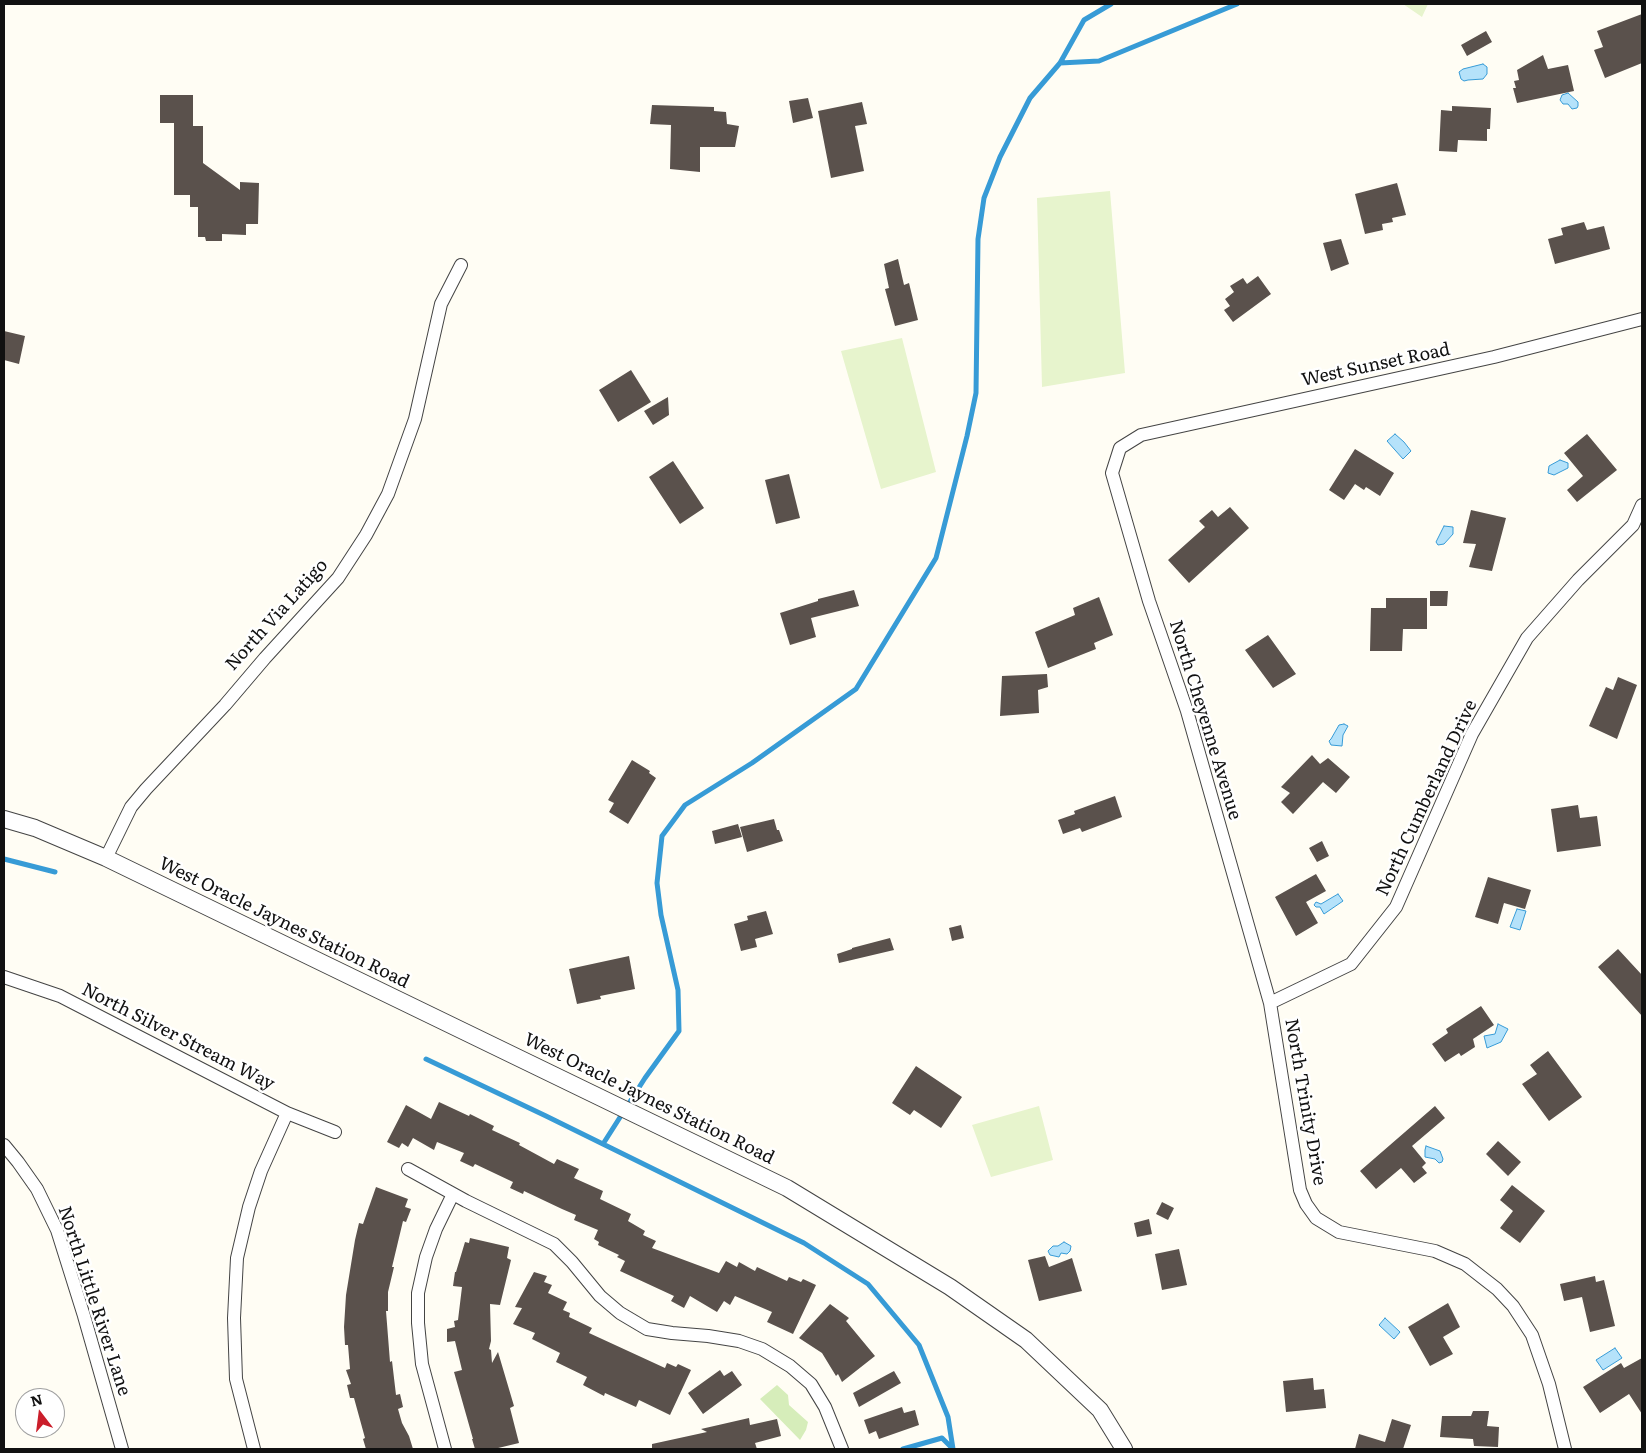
<!DOCTYPE html>
<style>
body{margin:0}
#map{position:relative;width:1646px;height:1453px;overflow:hidden;background:#fffdf4;font-family:Literata,serif}
canvas{display:block}
.frame{position:absolute;inset:0;border:5px solid #111;pointer-events:none}
.north{position:absolute;left:15px;top:1388px;width:50px;height:50px;box-sizing:border-box;background:#fff;border:1px solid #a0a0a0;border-radius:50%;rotate:345deg;font-size:14px;font-weight:700;line-height:20px;text-align:center;color:#111}
.north::after{content:'';display:block;margin:auto;width:18px;height:22px;background:#cb1e2b;clip-path:polygon(50% 0,100% 100%,50% 72%,0 100%)}
</style>
<div id="map">
<canvas width="1646" height="1453"></canvas>
<div class="frame"></div>
<div class="north">N</div>
</div>
<script>
const context = document.querySelector('canvas').getContext('2d');
context.lineJoin = 'round';
function fillPath(path, color) {
  context.fillStyle = color;
  context.fill(path, 'evenodd');
}
function poly(rows) {
  const path = new Path2D();
  for (const r of rows) {
    path.moveTo(r[0], r[1]);
    for (let i = 2; i < r.length; i += 2) path.lineTo(r[i], r[i + 1]);
  }
  return path;
}
function trace(path, color, width, dash) {
  context.strokeStyle = color;
  context.lineWidth = width;
  context.lineCap = dash ? 'butt' : 'round';
  context.setLineDash(dash || []);
  context.stroke(path);
}
function drawText(font, color, halo, rows, align = 'center') {
  context.font = font + ' Literata,serif';
  context.lineWidth = 5;
  context.setLineDash([]);
  context.textBaseline = 'middle';
  context.strokeStyle = halo;
  context.fillStyle = color;
  for (const [text, x, y, turn = 0] of rows) {
    context.save();
    context.translate(x, y);
    context.rotate((+turn || 0) * Math.PI / 180);
    context.textAlign = isNaN(turn) ? turn : align;
    if (halo) context.strokeText(text, 0, 0);
    context.fillText(text, 0, 0);
    context.restore();
  }
}
const green = poly([
 [777,1385,788,1395,789,1405,808,1422,806,1430,800,1440,760,1399]
]);
const pitch = poly([
 [1403,4,1428,4,1422,17],
 [1110,191,1125,373,1042,387,1037,198],
 [902,338,936,472,881,489,841,351],
 [1039,1106,1053,1160,991,1177,972,1125]
]);
const water = poly([
 [1483,64,1487,67,1487,74,1483,79,1468,80,1464,81,1461,79,1459,72,1463,69,1483,64],
 [1568,93,1578,102,1578,106,1577,108,1572,109,1568,104,1563,104,1560,100,1562,95,1568,93],
 [1395,434,1404,442,1411,451,1403,459,1387,441,1395,434],
 [1560,460,1568,463,1568,468,1554,475,1548,473,1549,466,1560,460],
 [1444,526,1453,527,1453,534,1444,544,1438,545,1436,542,1444,526],
 [1344,724,1348,726,1343,735,1342,746,1331,745,1329,741,1331,739,1339,725,1344,724],
 [1338,894,1343,901,1324,914,1320,907,1316,907,1314,905,1316,902,1321,904,1338,894],
 [1517,909,1526,911,1520,930,1510,927,1517,909],
 [1498,1024,1508,1029,1501,1042,1487,1048,1484,1036,1495,1034,1498,1024],
 [1426,1146,1440,1151,1443,1159,1442,1162,1439,1163,1435,1159,1425,1157,1425,1150,1426,1146],
 [1064,1242,1071,1246,1070,1251,1067,1254,1061,1253,1059,1257,1050,1255,1048,1251,1053,1246,1058,1246,1064,1242],
 [1385,1318,1400,1332,1394,1339,1379,1325,1385,1318],
 [1615,1348,1622,1358,1603,1370,1596,1360,1615,1348]
]);
const stream = poly([
 [1060,63,1099,61,1237,4],
 [4,859,55,872],
 [426,1059,546,1116,804,1243,868,1284,919,1345,948,1417,953,1449],
 [603,1144,645,1078,679,1031,678,990,661,915,657,883,662,836,685,805,752,763,856,689,936,558,967,436,976,393,978,239,984,198,1000,157,1030,98,1060,63,1084,20,1111,4],
 [903,1449,942,1438,953,1449]
]);
const building = poly([
 [1642,14,1642,63,1605,78,1594,50,1603,47,1597,31],
 [1486,31,1492,42,1467,56,1461,45],
 [1543,55,1548,69,1568,65,1574,91,1517,103,1513,88,1516,88,1514,81,1519,80,1517,70],
 [160,95,193,95,193,126,203,126,203,163,240,190,240,182,259,183,258,224,246,224,246,235,222,234,222,241,206,241,205,237,198,237,198,207,190,207,190,195,174,195,174,123,160,123],
 [808,98,813,118,793,123,789,101],
 [862,102,867,124,855,126,864,171,831,178,818,111],
 [652,105,714,107,714,111,726,112,727,124,739,126,735,147,700,147,700,172,670,169,671,125,650,124],
 [1452,106,1491,108,1490,129,1487,129,1487,141,1458,140,1457,152,1439,151,1441,110,1452,111],
 [1397,183,1406,215,1392,218,1393,222,1382,224,1383,230,1365,234,1355,194],
 [1584,222,1587,230,1604,226,1610,249,1555,264,1548,239,1563,235,1561,228],
 [1341,239,1349,264,1331,271,1323,243],
 [898,259,904,285,909,283,918,320,895,326,885,289,889,288,884,264],
 [1258,276,1271,294,1233,322,1224,310,1230,306,1225,299,1234,292,1230,286,1243,278,1247,284],
 [4,331,25,336,19,364,4,360],
 [631,370,651,402,618,422,599,390],
 [668,397,669,415,653,425,644,411],
 [1587,434,1617,470,1577,502,1567,490,1583,476,1564,453],
 [1355,449,1394,473,1380,496,1366,487,1364,490,1355,484,1344,500,1329,490],
 [673,461,704,508,680,524,649,477],
 [789,474,800,518,776,524,765,480],
 [1230,507,1249,528,1189,583,1168,560,1205,527,1199,521,1212,510,1218,517],
 [1471,510,1506,518,1492,571,1469,567,1476,544,1463,543],
 [854,590,859,606,811,618,816,637,790,645,780,613,818,601,818,599],
 [1430,591,1448,591,1447,606,1430,606],
 [1099,597,1113,635,1094,643,1096,649,1048,668,1035,632,1075,615,1073,608],
 [1386,598,1427,598,1427,629,1403,629,1402,651,1370,651,1371,608,1386,608],
 [1268,635,1296,674,1273,688,1245,650],
 [1047,674,1048,687,1038,690,1039,713,1000,716,1002,676],
 [1618,677,1637,685,1617,739,1589,726,1606,687,1613,690],
 [1312,755,1320,764,1328,758,1350,777,1336,793,1323,782,1293,814,1281,802,1290,793,1281,787],
 [632,760,650,771,649,773,656,778,628,824,609,812,614,803,608,800],
 [1115,796,1122,817,1082,832,1080,828,1063,834,1058,820,1075,814,1074,811],
 [1578,805,1580,818,1597,816,1601,846,1557,852,1551,809],
 [774,819,777,830,779,830,783,841,747,852,740,827],
 [738,824,742,837,715,844,712,831],
 [1322,841,1329,856,1317,862,1309,848],
 [1316,874,1326,891,1306,902,1318,923,1296,936,1275,897],
 [1488,877,1531,890,1525,909,1504,903,1498,924,1475,917],
 [766,911,773,934,755,939,757,947,741,951,734,924,748,920,747,916],
 [961,925,964,938,952,941,949,928],
 [890,938,894,950,839,963,837,954,852,949,852,948],
 [1618,949,1642,975,1642,1016,1598,967],
 [629,956,635,989,600,996,601,999,577,1004,569,969],
 [1481,1006,1494,1025,1473,1039,1475,1047,1461,1056,1459,1053,1445,1062,1432,1044,1448,1033,1446,1029],
 [1548,1051,1582,1097,1549,1121,1522,1084,1537,1074,1530,1065],
 [916,1066,962,1097,941,1128,914,1110,910,1115,892,1103],
 [439,1102,469,1116,470,1114,494,1126,492,1130,520,1143,519,1145,554,1164,557,1159,579,1169,574,1178,603,1191,600,1199,631,1214,628,1221,645,1231,643,1235,656,1241,652,1248,719,1273,726,1261,737,1267,739,1262,755,1271,757,1267,787,1281,789,1277,801,1282,803,1279,816,1285,793,1334,767,1322,772,1312,735,1296,730,1305,724,1301,717,1312,690,1296,684,1308,671,1301,674,1296,620,1271,625,1261,617,1257,619,1255,598,1245,599,1242,594,1239,598,1230,574,1220,576,1215,562,1209,524,1191,523,1194,510,1188,513,1182,475,1164,473,1167,460,1161,464,1153,437,1142,434,1150,413,1138,408,1147,402,1143,399,1148,387,1142,406,1105,431,1119],
 [1435,1106,1445,1118,1412,1146,1426,1163,1422,1167,1427,1173,1414,1183,1401,1168,1376,1189,1360,1171],
 [1498,1141,1521,1162,1508,1176,1486,1154],
 [1512,1185,1545,1211,1520,1243,1500,1228,1513,1211,1500,1200],
 [376,1187,408,1199,405,1207,411,1209,406,1222,403,1221,392,1267,394,1267,388,1292,388,1311,386,1311,390,1362,392,1361,396,1395,400,1394,403,1407,398,1409,402,1423,409,1436,413,1449,366,1449,363,1439,365,1438,354,1398,350,1398,347,1385,351,1384,346,1370,350,1369,348,1345,345,1345,344,1327,346,1295,355,1240,359,1223,363,1224],
 [1162,1202,1174,1208,1168,1220,1156,1214],
 [1149,1219,1152,1234,1137,1237,1134,1223],
 [470,1238,509,1247,507,1258,511,1260,500,1305,490,1304,491,1341,489,1349,491,1350,492,1363,498,1352,514,1406,510,1408,519,1443,494,1449,475,1449,472,1439,473,1439,454,1372,462,1370,455,1341,447,1342,447,1329,455,1327,454,1321,458,1320,462,1287,453,1286,455,1272,456,1272,465,1242,469,1243],
 [1179,1249,1187,1285,1162,1290,1155,1254],
 [1045,1256,1049,1267,1072,1258,1082,1291,1039,1301,1028,1260],
 [534,1272,547,1276,544,1282,552,1285,548,1293,567,1302,563,1310,570,1313,569,1317,592,1328,589,1333,665,1368,667,1363,676,1367,678,1364,691,1370,670,1415,639,1400,636,1407,605,1393,604,1396,583,1385,587,1377,556,1362,560,1353,532,1339,535,1333,513,1324,522,1308,515,1307],
 [1595,1276,1596,1282,1604,1280,1615,1326,1590,1332,1582,1297,1564,1301,1560,1284],
 [1448,1303,1460,1327,1443,1337,1453,1354,1430,1366,1408,1327],
 [830,1304,849,1318,846,1321,875,1356,842,1382,838,1374,836,1376,822,1353,799,1338],
 [1642,1358,1642,1414,1629,1394,1600,1413,1583,1387,1621,1363,1624,1368],
 [720,1370,724,1376,732,1371,742,1385,703,1414,688,1393],
 [894,1371,901,1383,859,1407,853,1393],
 [1313,1378,1314,1390,1324,1389,1326,1408,1286,1412,1283,1381],
 [902,1407,904,1413,915,1410,919,1425,879,1439,876,1431,869,1434,864,1420],
 [1473,1411,1489,1411,1487,1426,1499,1427,1498,1447,1474,1446,1473,1439,1440,1437,1442,1416,1471,1416],
 [749,1418,750,1425,777,1419,781,1436,755,1443,757,1449,652,1449,652,1444,707,1432,701,1429],
 [1392,1419,1411,1425,1403,1449,1355,1449,1359,1434,1385,1442]
]);
const minor = poly([
 [106,858,131,807,146,789,225,705,265,658,338,578,366,535,388,494,415,419,441,304,461,265],
 [4,977,60,996,287,1113,335,1132],
 [1270,1003,1351,964,1396,907,1472,734,1527,638,1578,580,1633,525,1642,505],
 [4,1145,18,1162,37,1189,57,1230,84,1316,122,1449],
 [408,1169,466,1201,554,1244,572,1262,600,1296,620,1313,647,1329,672,1333,708,1336,739,1341,762,1349,790,1366,811,1384,825,1407,842,1449],
 [254,1449,236,1379,234,1318,237,1258,249,1207,261,1171,287,1113],
 [445,1449,422,1364,418,1323,418,1293,426,1257,436,1229,453,1194],
 [1565,1449,1549,1384,1532,1335,1513,1306,1497,1289,1465,1264,1435,1251,1339,1232,1316,1218,1306,1204,1300,1190,1270,1003,1187,711,1149,601,1112,473,1120,448,1141,435,1494,357,1642,319]
]);
const tertiary = poly([
 [4,819,35,828,106,858,787,1188,950,1287,1026,1340,1100,1410,1124,1449]
]);
const streetNames = [
 ["West Sunset Road",1376,365,-12],
 ["North Via Latigo",277,615,-48],
 ["North Cheyenne Avenue",1205,720,73],
 ["North Cumberland Drive",1427,798,-65],
 ["West Oracle Jaynes Station Road",284,923,26],
 ["North Silver Stream Way",178,1037,27],
 ["West Oracle Jaynes Station Road",649,1099,26],
 ["North Trinity Drive",1305,1102,80],
 ["North Little River Lane",94,1301,72]
];
fillPath(green, '#d6edba');
fillPath(pitch, '#e7f4cd');
fillPath(water, '#b5e2fa');
trace(water, '#379bd6', 1);
trace(stream, '#379bd6', 5);
fillPath(building, '#5a514c');
trace(minor, '#444', 14);
trace(tertiary, '#444', 18);
trace(minor, '#fff', 12);
trace(tertiary, '#fff', 16);
drawText('18px', '#111', '#fff', streetNames);
</script>
